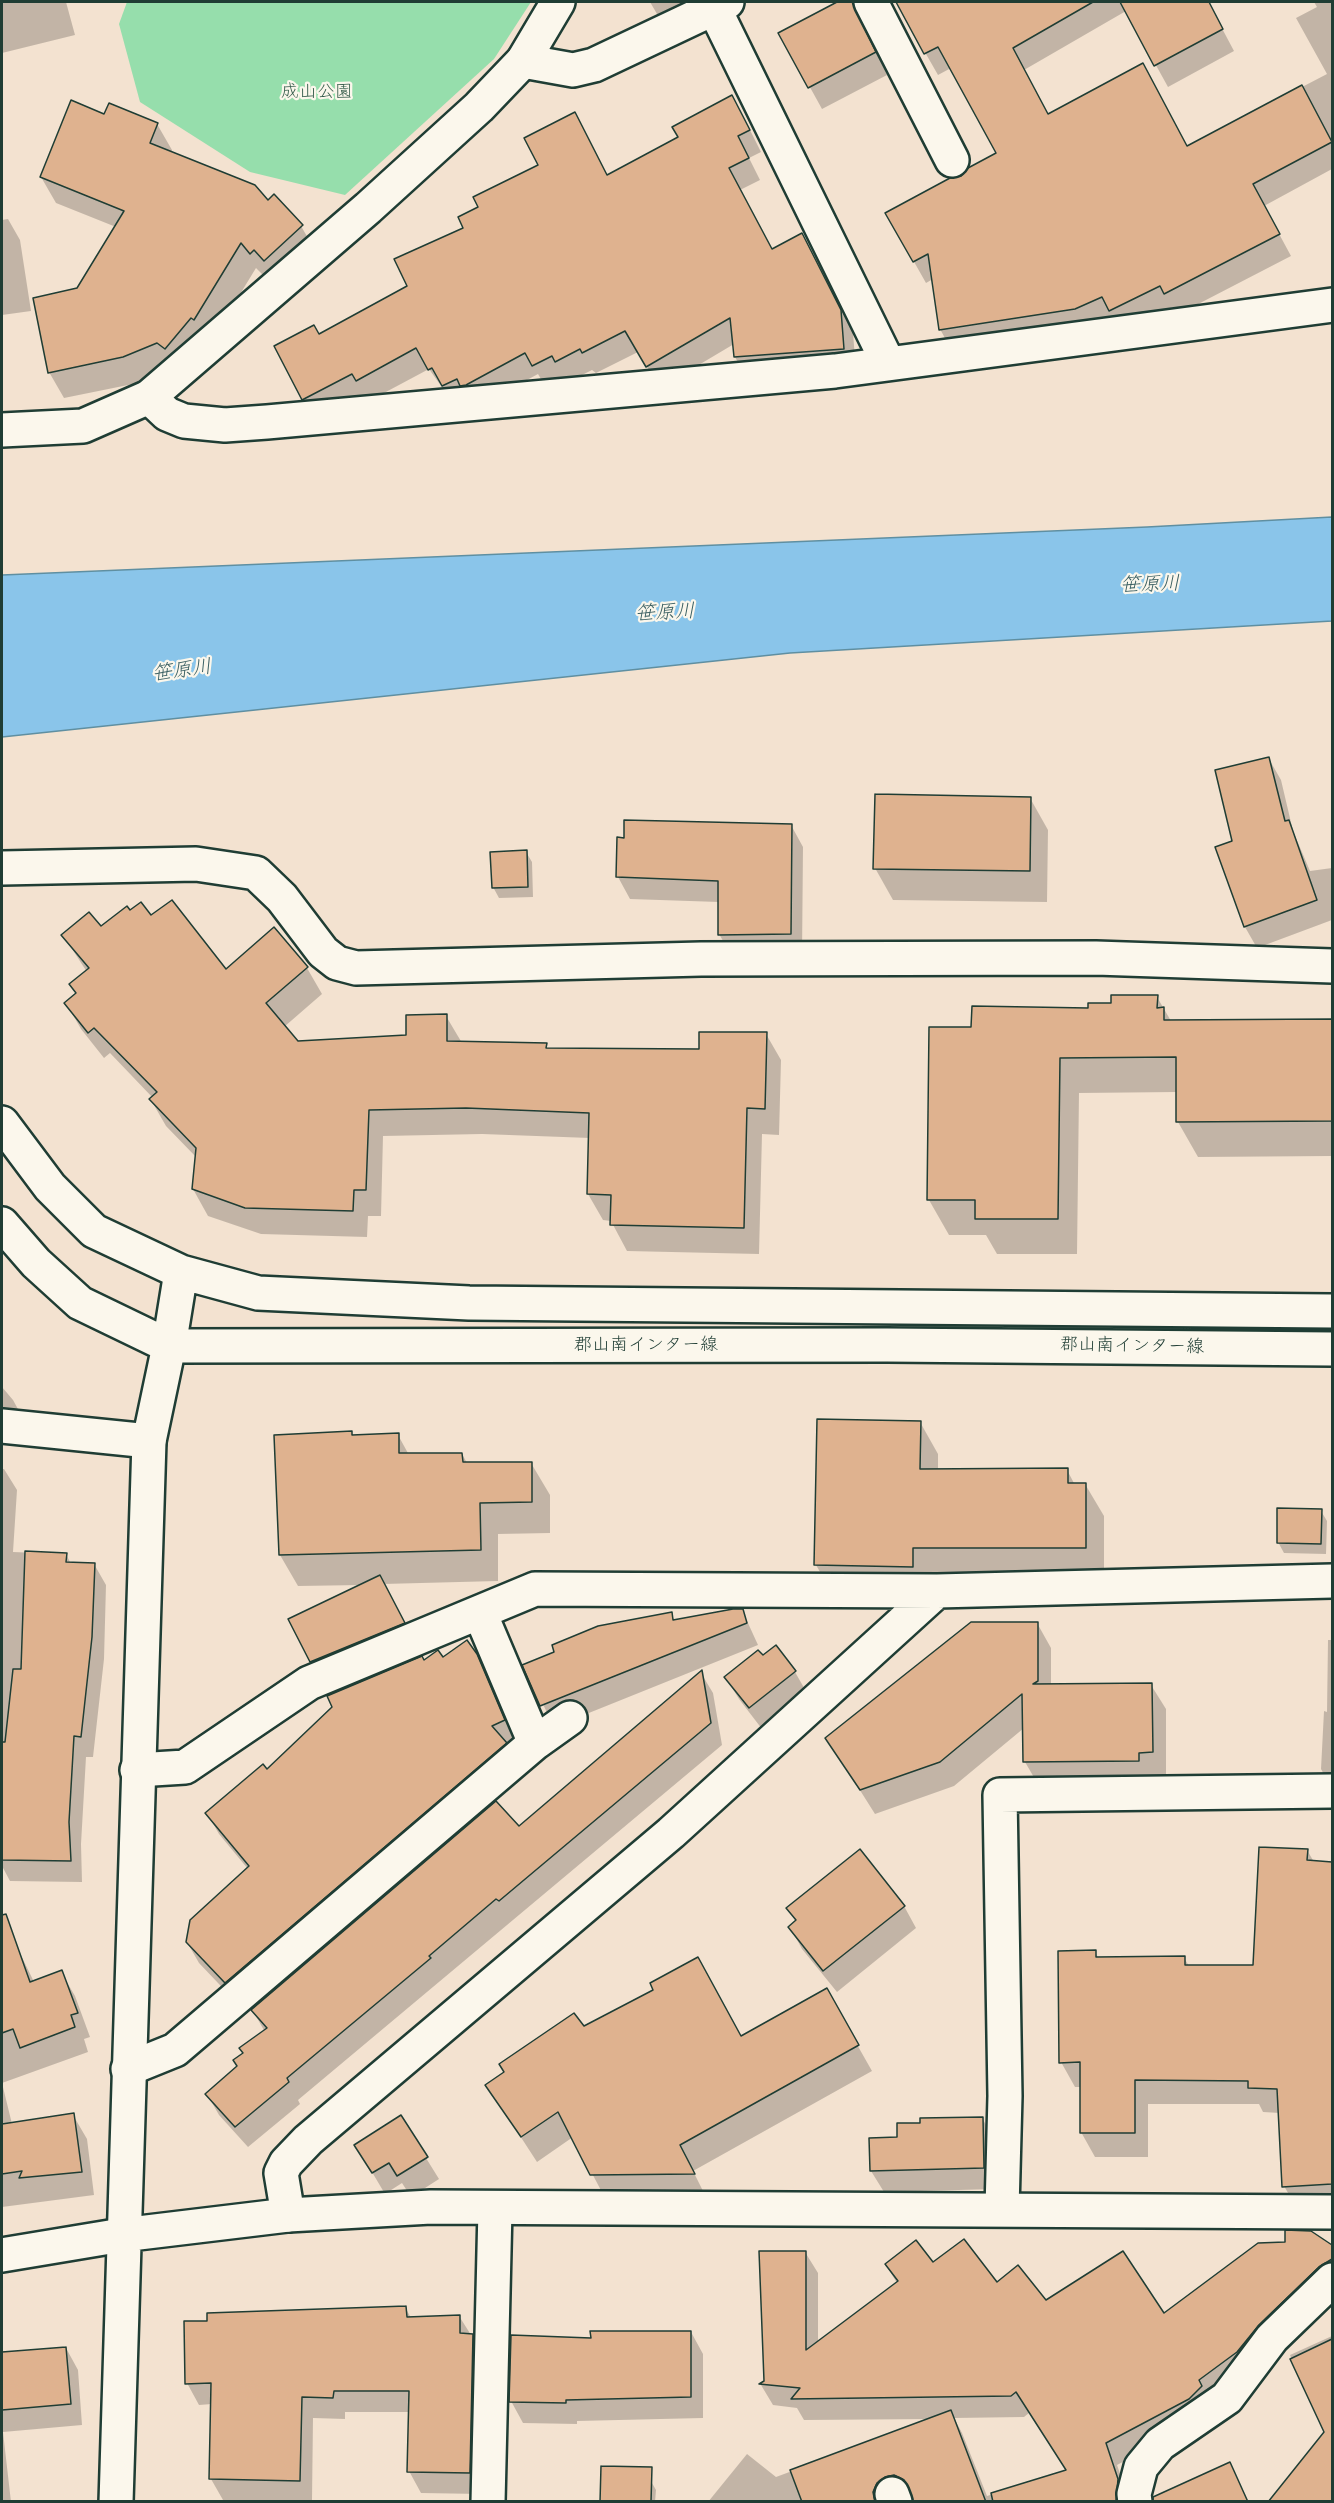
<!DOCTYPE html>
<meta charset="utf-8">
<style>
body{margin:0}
#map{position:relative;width:1334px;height:2503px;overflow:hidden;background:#f3e2d0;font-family:Mynerve,sans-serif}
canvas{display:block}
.frame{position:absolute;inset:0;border:3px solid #1f3d34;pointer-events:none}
</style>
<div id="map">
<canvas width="1334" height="2503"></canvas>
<div class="frame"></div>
</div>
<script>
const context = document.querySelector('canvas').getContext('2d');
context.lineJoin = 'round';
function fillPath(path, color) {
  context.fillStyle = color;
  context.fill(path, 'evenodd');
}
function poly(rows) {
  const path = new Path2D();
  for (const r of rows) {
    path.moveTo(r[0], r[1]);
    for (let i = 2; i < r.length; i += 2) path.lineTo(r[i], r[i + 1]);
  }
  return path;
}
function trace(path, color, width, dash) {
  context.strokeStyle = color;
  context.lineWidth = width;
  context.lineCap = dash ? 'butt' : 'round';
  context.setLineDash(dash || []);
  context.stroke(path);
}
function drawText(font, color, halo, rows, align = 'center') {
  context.font = font + ' Mynerve,"Klee One",sans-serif';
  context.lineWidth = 4.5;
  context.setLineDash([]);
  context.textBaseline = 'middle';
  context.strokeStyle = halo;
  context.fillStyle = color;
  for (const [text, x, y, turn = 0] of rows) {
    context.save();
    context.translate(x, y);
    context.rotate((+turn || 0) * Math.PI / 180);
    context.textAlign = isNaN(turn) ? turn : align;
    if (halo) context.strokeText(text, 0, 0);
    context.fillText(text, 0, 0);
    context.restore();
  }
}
const green = poly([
 [127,2,531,2,494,59,345,195,250,172,140,102,119,24]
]);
const water = poly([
 [1332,517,1332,621,790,653,2,737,2,575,1147,527,1332,517]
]);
const shadow = poly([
 [2,2,66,2,75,35,2,53],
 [650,2,722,2,667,31],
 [841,2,852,2,887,75,822,109,780,33],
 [912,2,1208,2,1234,51,1168,87,1126,11,1024,70,1048,116,1187,147,1327,74,1296,18,1317,7,1314,2,1332,2,1332,169,1264,206,1291,256,1177,315,1173,307,1122,332,952,351,940,329,933,279,926,283,887,214,962,178,998,154,951,68,938,75,926,54,901,7],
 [574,114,608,176,744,118,761,152,749,158,760,180,740,190,772,251,802,235,853,333,856,370,747,378,735,357,734,344,660,388,638,352,596,373,592,370,568,382,565,377,545,386,538,374,479,406,456,407,429,369,369,401,366,395,315,421,303,399,318,335,409,286,465,229,480,207,540,166],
 [105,116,157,124,172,150,171,153,268,202,301,226,316,252,266,278,256,268,209,345,172,369,138,383,64,398,49,372,78,290,116,227,56,203,41,177],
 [8,219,20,240,31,311,2,315,2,220],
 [1269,759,1281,780,1293,831,1310,871,1332,868,1332,920,1257,948,1245,927,1233,842],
 [1030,798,1048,830,1047,902,893,900,875,868],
 [791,825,803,847,802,956,732,956,719,934,719,902,630,899,618,877],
 [526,852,532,862,533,897,499,898,493,887],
 [130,912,151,917,226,971,274,929,307,968,322,994,284,1027,298,1043,408,1036,446,1016,462,1043,546,1045,548,1050,701,1050,766,1034,781,1060,779,1135,762,1134,759,1254,627,1251,611,1221,603,1220,588,1194,590,1138,482,1134,383,1136,381,1216,368,1216,367,1237,261,1234,208,1216,193,1189,196,1157,166,1126,151,1100,153,1098,110,1053,104,1058,81,1029,66,1003,76,994,71,985,87,972,63,935,100,928],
 [1157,997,1171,1021,1332,1020,1332,1156,1198,1157,1178,1122,1177,1092,1079,1093,1077,1254,997,1254,986,1235,949,1235,929,1200,973,1029],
 [2,1387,13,1400,24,1420,2,1419],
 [920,1422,938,1454,938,1470,1067,1470,1075,1485,1085,1484,1104,1516,1104,1579,834,1596,816,1565],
 [351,1433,353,1437,398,1435,409,1455,462,1454,467,1463,531,1463,550,1495,550,1533,498,1534,498,1581,383,1584,416,1645,324,1683,290,1620,362,1585,298,1586,280,1555],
 [2,1469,4,1469,17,1490,13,1552,66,1554,71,1564,94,1564,106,1585,104,1659,93,1757,86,1757,81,1844,82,1882,10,1881,2,1866],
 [1321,1511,1327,1521,1326,1554,1284,1553,1278,1542],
 [742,1610,758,1645,554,1727,524,1665,671,1614,675,1621],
 [1037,1623,1051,1648,1051,1686,1151,1685,1166,1709,1166,1776,1039,1786,1025,1762,1024,1728,954,1786,875,1814,827,1738],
 [1328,1640,1332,1640,1332,1789,1321,1769,1324,1711,1327,1712],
 [476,1655,489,1677,516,1742,507,1745,517,1764,237,2003,199,1963,187,1942,248,1869,219,1834,207,1813,267,1771,443,1659],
 [763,1657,795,1672,807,1693,762,1729,739,1699,726,1678],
 [701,1673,713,1693,722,1745,298,2100,300,2104,248,2147,219,2115,207,2094,238,2067,245,2054,265,2032,253,2011,519,1828],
 [1307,1850,1314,1862,1332,1863,1332,2209,1298,2210,1284,2186,1280,2113,1263,2112,1259,2104,1148,2104,1148,2157,1095,2157,1081,2132,1081,2087,1075,2087,1061,2062,1095,1952,1099,1959,1184,1958,1189,1966,1254,1966],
 [904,1906,916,1928,837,1992,802,1949,790,1927,796,1922,788,1908],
 [15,1943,34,1982,61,1972,75,1996,90,2037,84,2039,88,2052,2,2083,12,2124,73,2115,87,2139,94,2195,2,2207,2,1948],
 [826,1990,872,2071,693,2171,707,2199,606,2200,573,2137,537,2162,487,2085,583,2028,741,2038],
 [982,2118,995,2140,996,2189,884,2192,871,2171,899,2138,922,2124],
 [356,2145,426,2158,439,2179,411,2197,402,2183,385,2194],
 [1311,2232,1332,2247,1332,2287,1201,2420,1117,2465,1130,2502,919,2502,908,2496,892,2502,708,2502,747,2454,776,2477,932,2419,804,2420,797,2408,773,2405,761,2385,765,2382,805,2252,818,2273,818,2343,897,2283,886,2265,933,2264,1046,2302,1163,2315],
 [1029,2413,1067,2471,987,2496,962,2433,954,2418,1024,2417],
 [405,2307,411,2318,459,2316,485,2357,481,2494,421,2493,409,2471,410,2412,345,2412,345,2419,313,2418,312,2500,344,2501,223,2500,211,2479,212,2404,199,2405,187,2383],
 [691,2332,703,2354,703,2418,577,2421,577,2424,523,2423,511,2401,592,2340],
 [1332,2336,1332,2502,1270,2502,1326,2432,1290,2355],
 [66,2348,78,2370,82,2425,3,2432,11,2502,2,2502,2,2355],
 [1229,2464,1249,2502,1154,2502],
 [644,2469,656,2490,655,2502,601,2502]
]);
const building = poly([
 [837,2,852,2,876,52,808,88,778,33,837,2],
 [896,2,1093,2,1013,48,1048,114,1143,63,1187,146,1302,85,1332,142,1253,184,1280,234,1164,294,1160,286,1109,311,1102,297,1075,309,939,330,928,254,913,262,885,213,950,178,961,176,968,168,996,153,938,47,924,54,896,2],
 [1120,2,1209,2,1223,29,1154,66,1120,2],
 [732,95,750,130,738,136,749,158,729,168,772,249,802,233,841,310,844,349,734,357,730,318,646,367,625,331,582,353,580,349,555,362,552,356,532,366,525,353,466,385,460,386,457,379,442,386,432,368,428,370,416,348,356,381,352,374,302,400,274,346,314,325,319,334,407,286,394,259,463,228,458,217,478,207,473,197,538,165,524,138,575,112,607,175,678,137,672,127,732,95],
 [71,100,104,114,109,103,158,123,150,143,255,185,268,200,274,194,303,225,264,261,254,250,250,254,241,243,194,320,191,318,165,349,157,343,123,357,48,373,33,298,77,288,124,211,40,177,71,100],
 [1269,757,1285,821,1289,820,1317,900,1244,927,1215,847,1232,841,1215,770,1269,757],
 [875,794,1031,797,1030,871,873,869,875,794],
 [624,820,792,824,791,934,718,935,718,881,616,877,617,837,624,838,624,820],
 [527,850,528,887,492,888,490,852,527,850],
 [172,900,226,969,274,927,308,967,266,1003,298,1041,406,1035,406,1015,447,1014,447,1041,547,1043,546,1048,699,1049,699,1032,767,1032,765,1109,747,1108,744,1228,610,1225,611,1195,587,1194,589,1113,466,1108,369,1110,366,1190,354,1190,353,1211,245,1208,192,1189,196,1148,149,1099,157,1092,94,1028,88,1033,64,1003,76,993,69,984,89,968,61,935,89,912,101,926,127,906,130,910,141,902,151,915,172,900],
 [1111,995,1158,995,1157,1008,1164,1007,1164,1020,1332,1019,1332,1121,1176,1122,1176,1057,1060,1058,1058,1219,975,1219,975,1200,927,1200,929,1027,971,1027,972,1006,1088,1008,1088,1003,1111,1003,1111,995],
 [817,1419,921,1421,920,1469,1068,1468,1068,1483,1086,1483,1086,1548,913,1548,913,1567,814,1565,817,1419],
 [352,1431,352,1435,399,1433,399,1453,462,1453,463,1462,532,1462,532,1502,480,1503,481,1550,279,1555,274,1435,352,1431],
 [1277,1508,1322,1509,1321,1544,1277,1543,1277,1508],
 [25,1551,67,1553,66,1562,95,1563,92,1637,81,1737,74,1736,69,1822,71,1861,2,1860,2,1742,5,1742,13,1669,21,1669,25,1551],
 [380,1575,405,1623,310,1662,288,1619,380,1575],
 [733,1609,743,1609,747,1623,540,1706,522,1665,554,1652,552,1645,598,1626,672,1612,673,1620,733,1609],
 [971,1622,1038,1622,1038,1681,1033,1684,1152,1683,1153,1752,1139,1753,1139,1761,1023,1762,1022,1694,940,1762,860,1790,825,1738,971,1622],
 [467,1640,477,1654,505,1720,492,1726,507,1743,225,1983,186,1942,190,1920,249,1866,205,1813,263,1764,267,1769,332,1707,327,1696,422,1656,424,1660,438,1650,443,1657,467,1640],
 [776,1645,796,1671,749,1708,724,1677,758,1650,763,1655,776,1645],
 [702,1670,711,1723,499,1901,496,1899,429,1956,431,1958,287,2078,289,2082,235,2127,205,2094,237,2066,233,2060,243,2053,239,2048,267,2028,251,2010,496,1801,519,1826,702,1670],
 [1259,1847,1308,1849,1307,1860,1332,1862,1332,2184,1282,2187,1277,2089,1248,2088,1248,2081,1135,2080,1135,2133,1080,2133,1080,2062,1059,2063,1058,1951,1096,1950,1096,1957,1185,1956,1185,1965,1253,1965,1259,1847],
 [860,1849,905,1906,823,1971,788,1927,796,1920,786,1908,860,1849],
 [6,1914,30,1982,62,1970,78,2013,71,2015,75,2027,20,2048,13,2029,2,2033,2,1915,6,1914],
 [698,1957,741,2036,827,1988,859,2045,680,2145,695,2174,590,2175,558,2112,521,2137,485,2085,504,2072,499,2064,574,2013,584,2026,653,1990,650,1983,698,1957],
 [74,2113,82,2172,19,2178,22,2171,2,2174,2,2124,74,2113],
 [401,2115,428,2157,397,2176,389,2163,372,2173,354,2145,401,2115],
 [983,2117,984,2168,870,2171,869,2138,897,2137,897,2123,920,2123,920,2118,983,2117],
 [1285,2230,1311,2231,1332,2245,1332,2259,1319,2267,1259,2325,1237,2352,1199,2380,1202,2386,1189,2399,1106,2443,1118,2479,1116,2502,993,2502,991,2493,1066,2470,1016,2392,1011,2396,791,2399,800,2388,759,2384,764,2381,759,2251,806,2251,806,2350,898,2281,885,2264,916,2240,933,2262,964,2239,997,2282,1018,2265,1046,2300,1123,2251,1164,2313,1258,2243,1285,2242,1285,2230],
 [406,2306,407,2317,460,2315,460,2333,473,2334,470,2473,407,2472,409,2391,334,2391,333,2398,302,2397,300,2481,209,2479,211,2383,185,2384,184,2321,207,2321,207,2313,406,2306],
 [590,2331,691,2331,691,2397,566,2400,566,2403,509,2402,511,2335,591,2338,590,2331],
 [1332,2339,1332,2502,1268,2502,1324,2432,1290,2359,1332,2339],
 [66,2347,71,2404,2,2410,2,2352,66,2347],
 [951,2410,986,2502,913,2502,904,2480,894,2475,885,2477,877,2483,873,2492,875,2502,802,2502,790,2470,951,2410],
 [1230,2462,1248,2502,1153,2502,1153,2497,1230,2462],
 [601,2466,652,2467,651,2502,600,2502,601,2466]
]);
const street = poly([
 [871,2,952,160],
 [714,8,888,363],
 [523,61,573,70,594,65,727,2],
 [149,397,167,414,184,421,225,425,267,422,835,371,1332,305],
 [2,868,196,864,256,873,282,898,323,952,337,963,356,968,701,959,1096,958,1332,966],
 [2,1426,149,1441],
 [480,1613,535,1743],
 [137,1770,185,1767,309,1683,535,1589,937,1591,1332,1581],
 [128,2069,175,2050,535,1743,570,1718],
 [1002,2209,1005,2096,1000,1795,1332,1791],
 [288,2215,281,2173,286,2163,308,2140,671,1833,937,1591],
 [2,2255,122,2235],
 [892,2494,895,2502],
 [488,2502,495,2209],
 [1135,2502,1134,2494,1141,2467,1160,2444,1227,2398,1272,2338,1332,2280]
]);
const secondary = poly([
 [2,430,83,426,149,397,368,208,479,107,523,61,558,2],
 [2,1123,50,1187,94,1231,181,1272,258,1293,469,1303,1332,1311],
 [2,1224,36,1263,80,1303,169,1346,887,1345,1332,1349],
 [122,2235,288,2215,431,2207,1332,2212],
 [116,2502,149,1441,169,1346,181,1272]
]);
const parkNames = [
 ["成山公園",317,93]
];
const streetNames = [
 ["郡山南インター線",646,1346],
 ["郡山南インター線",1132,1347,1]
];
const waterNames = [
 ["笹原川",1150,586,-2],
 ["笹原川",665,614,-3],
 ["笹原川",182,672,-8]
];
fillPath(green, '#96deac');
fillPath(water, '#8ac5ea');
trace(water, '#5f8fa1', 1.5);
fillPath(shadow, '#0003');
fillPath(building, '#dfb28f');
trace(building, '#1f3d34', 1.5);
trace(street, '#1f3d34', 38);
trace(secondary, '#1f3d34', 38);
trace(street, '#fbf7ec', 33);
trace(secondary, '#fbf7ec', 33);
drawText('18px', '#375d4c', '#fbf7ec', parkNames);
drawText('18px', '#1f3d34', '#fbf7ec', streetNames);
drawText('italic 20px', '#3a5f62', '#fbf7ec', waterNames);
</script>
